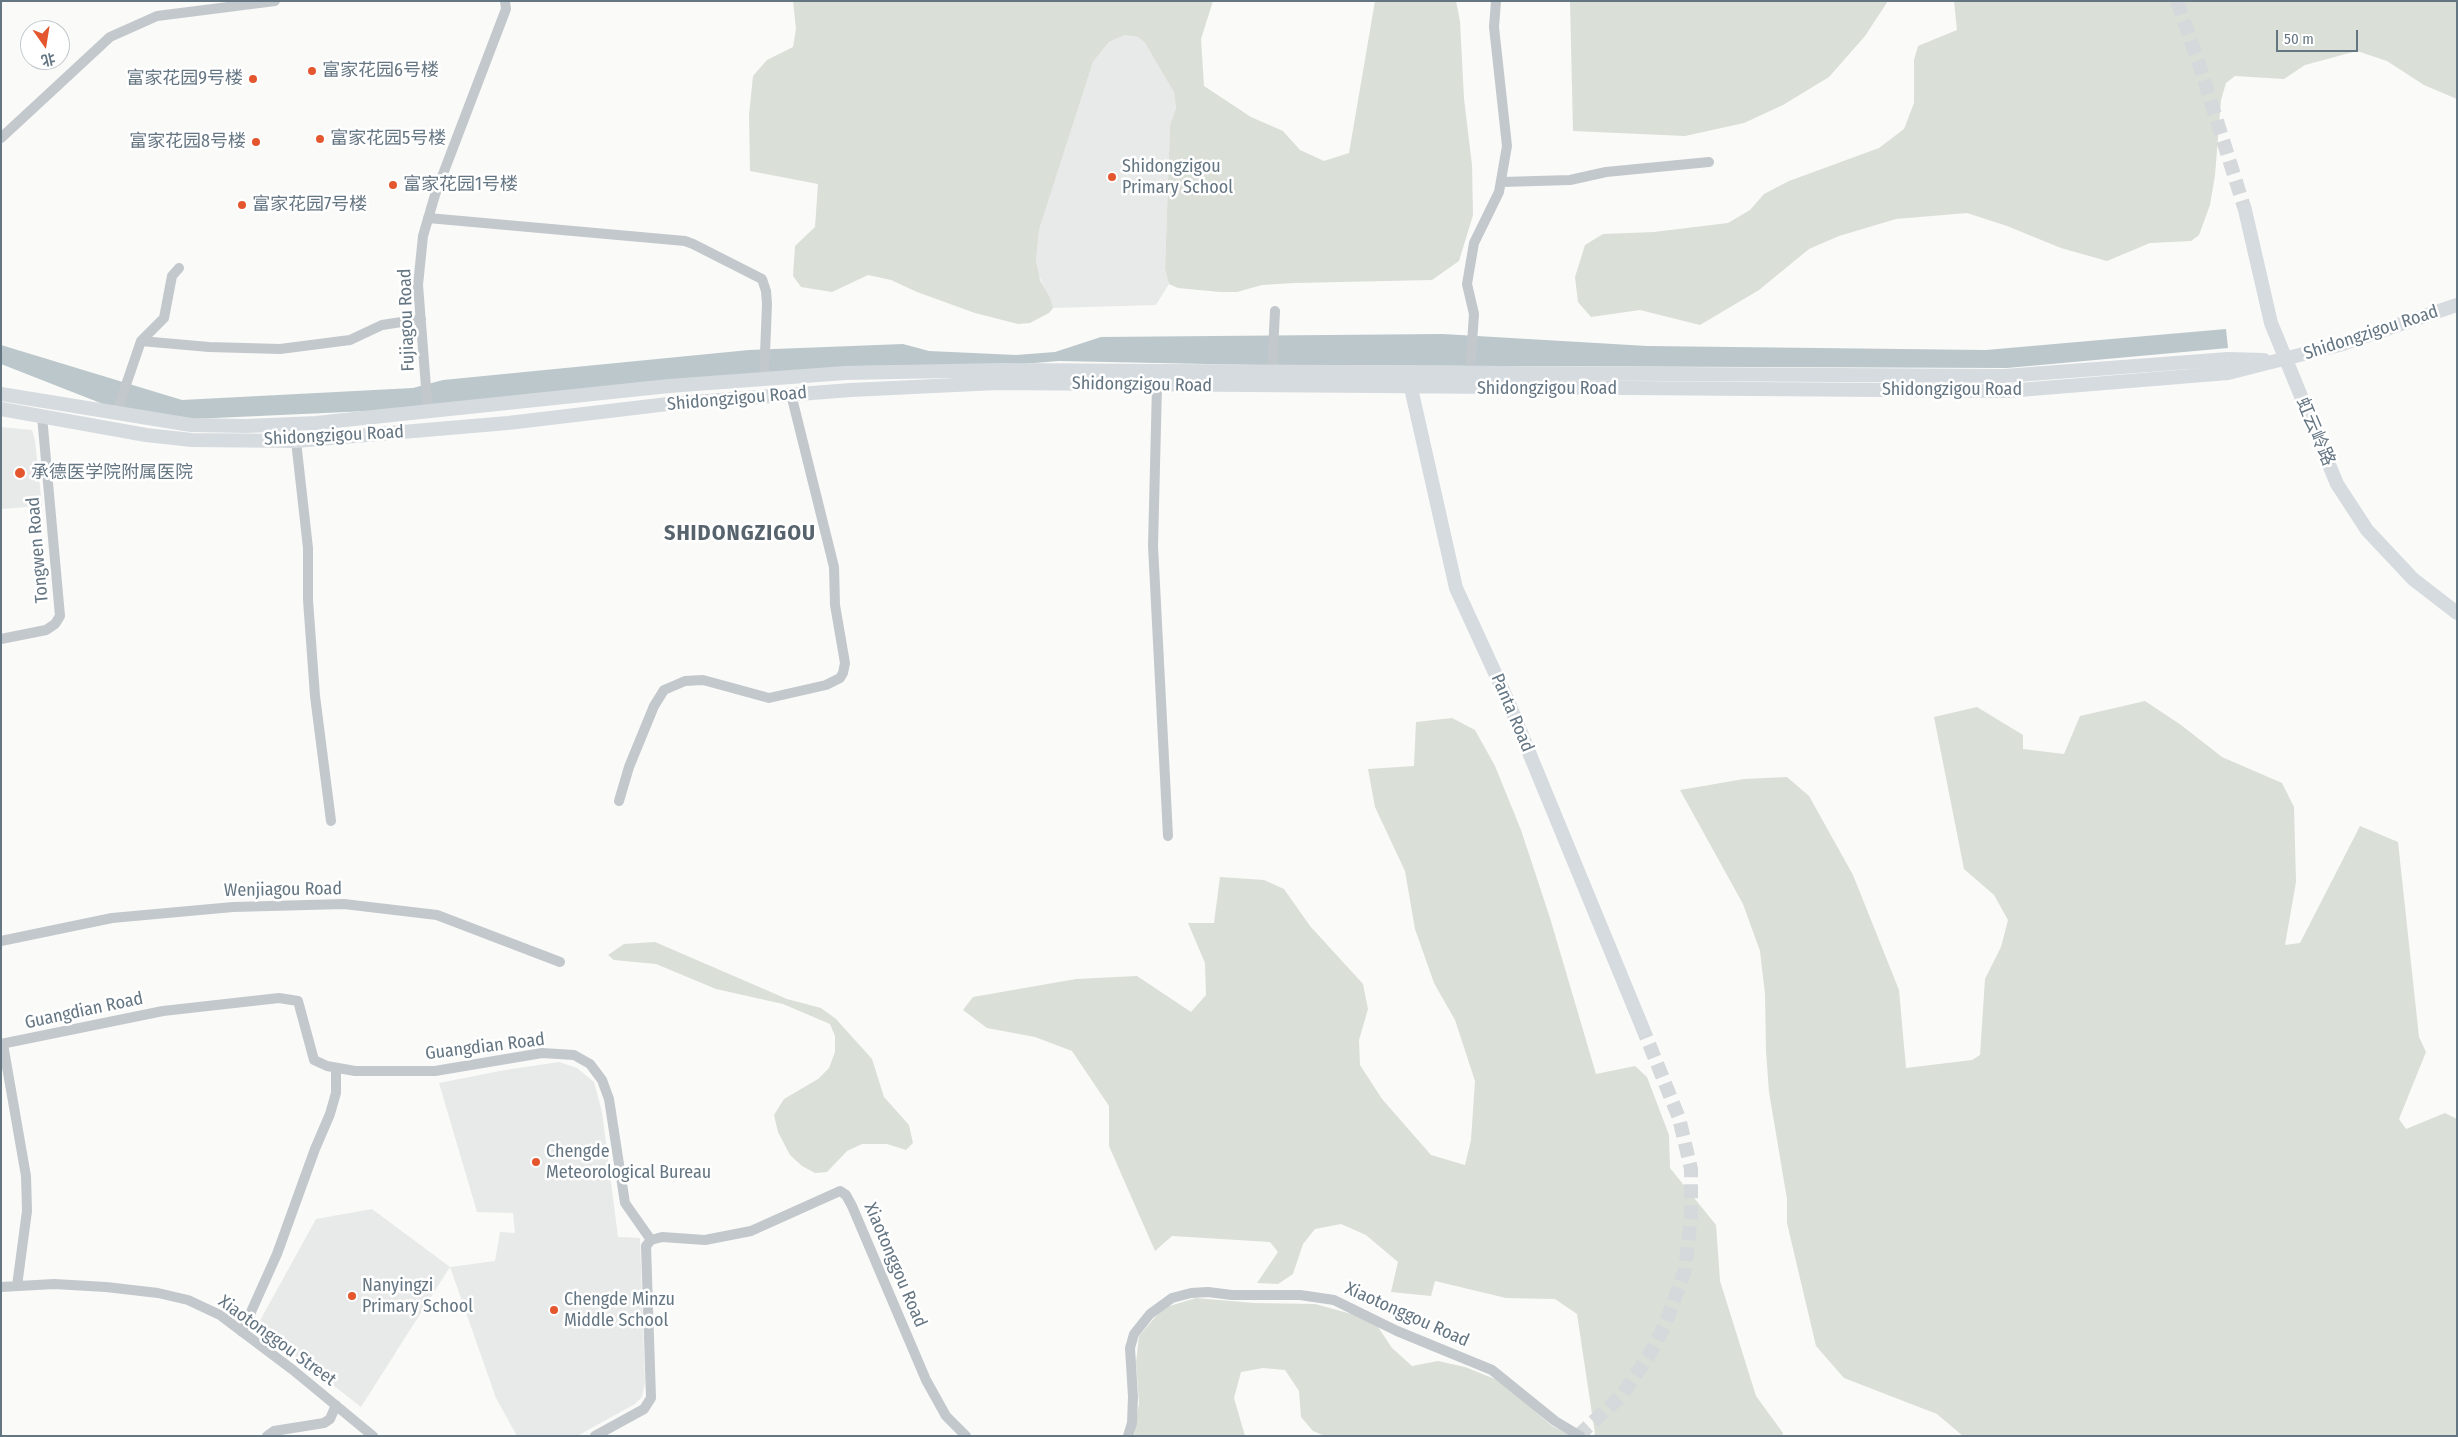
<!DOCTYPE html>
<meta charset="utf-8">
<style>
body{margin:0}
#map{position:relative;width:2458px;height:1437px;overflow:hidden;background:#fafaf8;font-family:"Fira Sans Condensed","Noto Sans SC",sans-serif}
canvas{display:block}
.frame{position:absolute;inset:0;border:2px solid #657683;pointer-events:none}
.north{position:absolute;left:20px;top:20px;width:50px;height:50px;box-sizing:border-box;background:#fff;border:1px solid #c1c8cd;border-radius:50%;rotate:167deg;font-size:14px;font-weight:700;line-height:20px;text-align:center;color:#657683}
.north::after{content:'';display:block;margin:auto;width:18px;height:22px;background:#e4572e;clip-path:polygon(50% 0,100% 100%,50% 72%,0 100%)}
.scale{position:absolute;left:2276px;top:30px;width:82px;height:22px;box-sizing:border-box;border:2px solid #657683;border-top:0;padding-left:6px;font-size:15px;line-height:18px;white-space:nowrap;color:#657683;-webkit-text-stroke:4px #fff;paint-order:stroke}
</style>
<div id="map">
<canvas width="2458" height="1437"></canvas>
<div class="frame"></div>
<div class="north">北</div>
<div class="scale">50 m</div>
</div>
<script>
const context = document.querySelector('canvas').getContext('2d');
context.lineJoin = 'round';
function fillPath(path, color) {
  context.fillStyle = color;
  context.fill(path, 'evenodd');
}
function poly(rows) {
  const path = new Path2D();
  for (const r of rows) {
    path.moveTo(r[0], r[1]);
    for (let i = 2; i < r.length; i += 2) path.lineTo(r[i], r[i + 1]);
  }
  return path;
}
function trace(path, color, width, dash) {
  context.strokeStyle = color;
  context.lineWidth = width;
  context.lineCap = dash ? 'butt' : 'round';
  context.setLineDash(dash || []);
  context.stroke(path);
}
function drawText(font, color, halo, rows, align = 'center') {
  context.font = font + ' "Fira Sans Condensed","Noto Sans SC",sans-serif';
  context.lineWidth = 5;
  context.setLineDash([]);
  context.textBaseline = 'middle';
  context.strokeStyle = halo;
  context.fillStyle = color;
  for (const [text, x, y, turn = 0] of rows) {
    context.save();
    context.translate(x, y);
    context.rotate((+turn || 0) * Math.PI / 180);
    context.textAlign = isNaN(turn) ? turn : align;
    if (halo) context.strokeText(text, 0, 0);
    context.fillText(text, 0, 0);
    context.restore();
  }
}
const built = poly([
 [1125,35,1138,37,1145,43,1174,91,1176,108,1170,125,1165,269,1169,284,1156,305,1053,308,1037,271,1036,261,1039,230,1093,62,1109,42],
 [1,427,32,430,35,440,42,506,1,509],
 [559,1062,577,1068,594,1082,602,1112,618,1237,640,1238,645,1383,642,1397,635,1404,577,1436,517,1436,496,1398,450,1267,361,1407,257,1326,316,1219,372,1209,450,1267,495,1261,500,1232,515,1233,513,1213,477,1212,439,1083,505,1070]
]);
const green = poly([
 [793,1,1213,1,1201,39,1204,86,1251,117,1283,131,1300,150,1324,161,1349,153,1375,1,1456,1,1460,21,1464,99,1472,165,1473,215,1459,261,1432,280,1294,283,1262,285,1237,292,1220,292,1178,288,1169,284,1165,269,1170,125,1176,108,1174,92,1145,43,1138,37,1125,35,1109,42,1093,62,1039,230,1036,261,1040,280,1050,298,1053,308,1049,313,1030,323,1018,324,975,313,917,292,891,280,868,275,832,292,801,287,793,276,795,246,815,227,818,184,750,171,749,115,753,76,767,60,793,47,796,29],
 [1570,1,1888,1,1865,36,1829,77,1783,105,1744,123,1685,136,1573,131],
 [1954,1,2457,1,2457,99,2424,85,2387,61,2357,51,2305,65,2284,79,2235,76,2226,83,2221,100,2215,175,2210,205,2199,235,2191,241,2150,243,2107,261,2061,248,2007,226,1967,213,1896,219,1839,236,1809,249,1759,290,1700,325,1640,310,1591,317,1578,302,1575,277,1585,245,1603,234,1654,232,1728,223,1750,210,1764,194,1789,181,1879,148,1904,129,1914,103,1914,60,1918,46,1957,30],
 [2145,701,2181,725,2222,757,2282,783,2294,807,2296,882,2285,945,2300,943,2360,826,2398,842,2419,1037,2426,1052,2399,1119,2406,1129,2445,1113,2457,1119,2457,1436,1963,1436,1937,1414,1844,1378,1816,1346,1787,1223,1787,1199,1769,1092,1766,1051,1765,994,1760,951,1743,904,1680,790,1744,779,1787,777,1809,796,1853,875,1899,990,1906,1068,1972,1060,1980,1055,1985,979,2001,947,2008,920,1994,895,1964,869,1934,717,1977,707,2023,735,2023,749,2064,754,2080,716],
 [1452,718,1475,730,1495,766,1521,830,1550,918,1596,1074,1635,1066,1647,1077,1669,1135,1670,1168,1716,1225,1720,1281,1756,1396,1783,1433,1782,1436,1592,1436,1595,1434,1577,1314,1555,1299,1506,1298,1435,1281,1431,1296,1391,1292,1398,1262,1366,1235,1341,1224,1315,1229,1303,1244,1293,1274,1278,1284,1257,1283,1278,1252,1270,1242,1172,1236,1155,1251,1109,1146,1109,1106,1072,1051,1035,1037,987,1028,963,1010,973,997,1076,979,1137,976,1191,1012,1206,995,1205,963,1188,923,1214,923,1220,877,1264,880,1284,889,1310,926,1363,984,1368,1009,1359,1040,1360,1065,1382,1099,1431,1155,1465,1165,1471,1140,1475,1081,1455,1020,1434,983,1415,929,1405,871,1375,807,1368,769,1414,766,1416,722],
 [655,942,787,999,821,1008,836,1019,872,1059,884,1097,909,1125,913,1143,906,1150,887,1144,862,1144,847,1151,827,1172,815,1173,802,1166,790,1155,778,1132,774,1115,784,1099,818,1079,829,1068,835,1052,835,1036,830,1024,783,1004,716,989,656,964,614,960,608,955,624,944],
 [1196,1298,1254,1303,1315,1304,1366,1318,1378,1327,1392,1348,1412,1366,1438,1361,1465,1367,1500,1381,1552,1426,1572,1436,1325,1436,1313,1431,1301,1417,1299,1391,1285,1370,1263,1368,1241,1372,1234,1398,1245,1436,1134,1436,1139,1403,1136,1363,1139,1336,1163,1308]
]);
const water = poly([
 [2226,329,2228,348,2007,368,1256,365,1059,361,1010,365,850,366,412,409,193,419,103,404,1,364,1,345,182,400,413,388,443,380,749,350,903,344,929,351,1016,355,1055,352,1101,337,1443,334,1647,346,1986,350]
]);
const secondaryTunnel = poly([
 [2177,1,2200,67,2245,210],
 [1578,1436,1622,1395,1648,1357,1665,1325,1685,1270,1691,1219,1691,1169,1679,1118,1643,1029]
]);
const street = poly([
 [1,138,110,37,157,16,275,1],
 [1502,182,1570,180,1606,172,1709,162],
 [428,218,685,241,693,244,762,279,766,291,767,304,764,379],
 [141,341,209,347,280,349,350,340,382,325,421,319],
 [1272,372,1275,311],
 [1470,373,1474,314,1467,284,1474,243,1499,192,1507,146,1494,27,1496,1],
 [1157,386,1153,546,1168,836],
 [428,413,418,285,423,236,435,195,506,9,505,1],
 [116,414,141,341,164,318,172,276,179,268],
 [296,441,308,548,308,600,315,696,331,821],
 [1,639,46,630,55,624,60,616,42,416],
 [619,801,629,767,654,706,664,690,685,681,703,680,769,698,826,685,840,678,843,673,845,663,835,605,834,567,791,394],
 [1,941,112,918,233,907,344,904,437,915,560,962],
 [1,1044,163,1011,279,998,298,1001,314,1060,327,1066,355,1071,435,1071,542,1053,574,1055,590,1064,602,1080,609,1099,625,1203,651,1240],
 [3,1044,26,1176,27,1211,17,1286],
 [1,1287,54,1284,106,1287,158,1293,188,1300,220,1315,293,1370,373,1436],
 [242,1332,277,1254,315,1149,330,1114,336,1093,336,1068],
 [267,1436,274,1431,324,1423,330,1419,336,1405],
 [595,1436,644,1409,651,1398,646,1246,651,1240,662,1237,705,1240,751,1231,840,1191,846,1195,852,1206,926,1380,946,1416,966,1436],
 [1128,1436,1132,1423,1133,1397,1130,1348,1134,1334,1150,1314,1172,1298,1191,1293,1208,1292,1232,1295,1300,1295,1334,1300,1397,1331,1492,1370,1555,1421,1580,1436]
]);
const secondary = poly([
 [2245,210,2271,323,2337,484,2367,530,2413,579,2457,613],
 [1411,388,1456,588,1507,699,1643,1029],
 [1,394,191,425,246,426,316,423,669,386,845,373,1000,370,2004,376,2228,359,2264,360],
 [1,409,146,435,192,440,296,441,508,423,668,404,851,390,997,383,2007,391,2228,373,2339,345,2457,305]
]);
const markers = [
 [312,71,5,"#e4572e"],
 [253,79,5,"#e4572e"],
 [320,139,5,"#e4572e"],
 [256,142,5,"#e4572e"],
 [1112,177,5,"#e4572e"],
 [393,185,5,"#e4572e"],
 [242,205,5,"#e4572e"],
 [20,473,6,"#e4572e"],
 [536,1162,5,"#e4572e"],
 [352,1296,5,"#e4572e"],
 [554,1310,5,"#e4572e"]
];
const poiNames = [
 ["富家花园6号楼",322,71],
 ["富家花园9号楼",243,79,"right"],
 ["富家花园5号楼",330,139],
 ["富家花园8号楼",246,142,"right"],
 ["Shidongzigou",1122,167],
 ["Primary School",1122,188],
 ["富家花园1号楼",403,185],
 ["富家花园7号楼",252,205],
 ["承德医学院附属医院",31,473],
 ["Chengde",546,1152],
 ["Meteorological Bureau",546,1173],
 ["Nanyingzi",362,1286],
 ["Primary School",362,1307],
 ["Chengde Minzu",564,1300],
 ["Middle School",564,1321]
];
const streetNames = [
 ["Fujiagou Road",407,320,-92],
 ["Shidongzigou Road",2371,333,-18],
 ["Shidongzigou Road",1142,385,1],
 ["Shidongzigou Road",1547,389],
 ["Shidongzigou Road",1952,390],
 ["Shidongzigou Road",737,399,-5],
 ["虹云岭路",2315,432,67],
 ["Shidongzigou Road",334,436,-3],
 ["Tongwen Road",38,550,-95],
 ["Panta Road",1512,713,67],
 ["Wenjiagou Road",283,890,-1],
 ["Guangdian Road",84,1011,-12],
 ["Guangdian Road",485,1047,-7],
 ["Xiaotonggou Road",895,1265,67],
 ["Xiaotonggou Road",1407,1315,24],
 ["Xiaotonggou Street",277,1341,36]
];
const districtNames = [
 ["SHIDONGZIGOU",740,534]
];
fillPath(built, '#e8e9e9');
fillPath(green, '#dadfd7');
fillPath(water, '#bbc7cb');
trace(secondaryTunnel, '#d5d9db', 14, [14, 7]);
trace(street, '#c3c8cc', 10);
trace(secondary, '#d6dbdf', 14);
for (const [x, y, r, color] of markers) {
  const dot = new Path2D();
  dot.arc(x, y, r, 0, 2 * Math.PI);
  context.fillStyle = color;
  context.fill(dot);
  trace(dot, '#fff', 2);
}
drawText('18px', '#657683', '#fff', poiNames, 'left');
drawText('18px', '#657683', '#fff', streetNames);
context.letterSpacing = '1px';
drawText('bold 22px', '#57646e', '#fff', districtNames);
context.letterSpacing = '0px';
</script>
